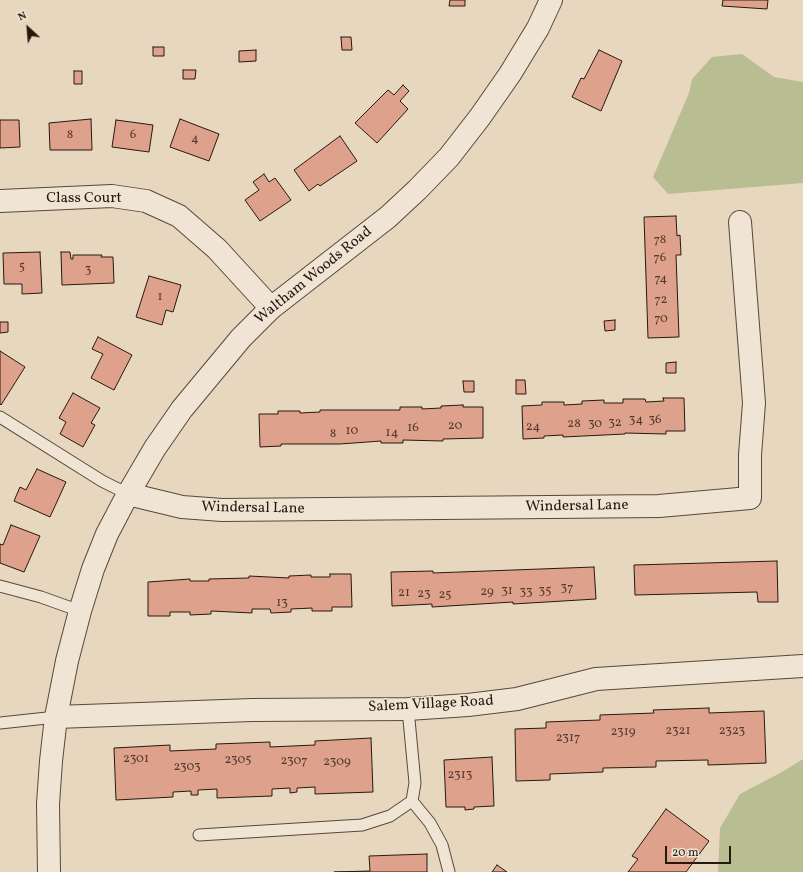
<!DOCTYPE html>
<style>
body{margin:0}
#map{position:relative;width:803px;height:872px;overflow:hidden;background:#e8d7bf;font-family:Vollkorn,serif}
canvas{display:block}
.north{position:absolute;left:8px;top:8px;width:40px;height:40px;-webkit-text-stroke:3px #f0e5d5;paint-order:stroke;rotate:334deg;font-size:11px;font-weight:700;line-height:16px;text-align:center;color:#27180e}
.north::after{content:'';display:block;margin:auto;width:14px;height:18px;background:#27180e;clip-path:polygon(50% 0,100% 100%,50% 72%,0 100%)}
.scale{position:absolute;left:665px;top:846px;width:66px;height:18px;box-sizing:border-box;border:2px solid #27180e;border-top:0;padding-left:5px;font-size:12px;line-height:14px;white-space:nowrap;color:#27180e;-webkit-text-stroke:3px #f0e5d5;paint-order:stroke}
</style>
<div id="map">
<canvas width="803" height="872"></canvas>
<div class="north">N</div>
<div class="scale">20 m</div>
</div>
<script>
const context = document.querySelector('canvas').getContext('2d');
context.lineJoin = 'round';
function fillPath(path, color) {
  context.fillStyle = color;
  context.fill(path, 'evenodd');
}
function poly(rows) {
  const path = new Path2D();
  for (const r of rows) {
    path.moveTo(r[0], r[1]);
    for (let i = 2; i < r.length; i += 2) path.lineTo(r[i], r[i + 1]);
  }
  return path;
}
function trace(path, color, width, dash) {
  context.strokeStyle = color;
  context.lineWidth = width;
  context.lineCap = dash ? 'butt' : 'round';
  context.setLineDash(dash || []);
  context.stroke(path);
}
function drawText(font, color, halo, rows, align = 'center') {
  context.font = font + ' Vollkorn,serif';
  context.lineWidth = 3;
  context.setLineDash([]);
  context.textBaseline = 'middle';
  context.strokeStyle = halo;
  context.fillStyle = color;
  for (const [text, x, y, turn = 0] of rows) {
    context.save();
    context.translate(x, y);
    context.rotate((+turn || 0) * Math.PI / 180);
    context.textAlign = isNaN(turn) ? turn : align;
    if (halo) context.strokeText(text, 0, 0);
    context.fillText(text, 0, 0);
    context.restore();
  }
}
const green = poly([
 [742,54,774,77,803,82,803,183,668,194,653,177,689,93,692,79,712,57],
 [803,759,803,872,718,872,720,828,740,794,782,772]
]);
const building = poly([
 [450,0,465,0,465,6,449,6,450,0],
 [723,0,768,0,767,9,722,6,723,0],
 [341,37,351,37,352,50,342,50,341,37],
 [153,47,164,47,164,56,153,56,153,47],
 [256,50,256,61,239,62,239,51,256,50],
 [599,50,622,61,601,111,572,97,581,78,584,79,599,50],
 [183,70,196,70,195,79,183,79,183,70],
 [74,71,82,71,82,84,74,84,74,71],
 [403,85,409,91,400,101,408,109,377,143,355,123,388,90,394,95,403,85],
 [91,119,92,150,50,150,49,123,91,119],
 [180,119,219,134,209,161,170,147,180,119],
 [0,120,19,120,20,147,0,148,0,120],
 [116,120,153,125,149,152,112,147,116,120],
 [340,136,357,161,320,186,318,184,309,191,294,170,340,136],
 [264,174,269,182,275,178,291,200,260,221,245,200,259,190,253,182,264,174],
 [676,216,677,236,680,235,681,255,676,255,679,337,648,338,644,217,676,216],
 [40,252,42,293,22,294,22,284,4,284,3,253,40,252],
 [61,252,70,252,71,259,73,259,73,255,102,255,101,257,113,257,114,283,62,285,61,252],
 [149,276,181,285,173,312,166,310,162,325,136,317,149,276],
 [615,320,615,330,605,331,604,321,615,320],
 [0,322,8,322,8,332,0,333,0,322],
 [98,337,132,355,114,390,91,378,103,354,92,349,98,337],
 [0,351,25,367,1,405,0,404,0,351],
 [676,362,676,373,666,373,666,363,676,362],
 [516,380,525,380,526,394,516,394,516,380],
 [463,381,474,381,474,392,464,392,463,381],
 [73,393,100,408,91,423,95,425,83,447,60,434,66,422,59,418,73,393],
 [663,398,684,398,685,431,666,431,666,434,625,433,625,434,563,437,563,435,544,436,544,438,523,439,522,406,542,405,542,402,564,402,564,405,582,404,582,401,604,400,604,403,623,403,623,399,645,399,646,402,664,401,663,398],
 [463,405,463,407,483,407,483,438,443,439,443,441,403,440,403,443,381,443,381,441,340,444,281,444,281,446,260,447,259,414,278,414,278,411,300,411,300,413,320,412,320,410,400,410,400,407,422,407,422,409,441,408,441,406,463,405],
 [37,469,66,482,50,517,14,501,20,487,26,490,37,469],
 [11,525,40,536,24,572,0,563,0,544,3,545,11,525],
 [777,561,778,602,758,602,757,592,635,595,634,565,777,561],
 [594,567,596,599,513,604,513,602,432,607,432,604,392,606,391,572,433,571,433,573,594,567],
 [330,574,351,574,352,607,332,607,332,611,312,611,312,608,291,609,291,612,271,613,270,609,252,609,252,613,211,611,211,614,190,615,190,612,170,612,170,616,148,616,148,582,190,579,190,581,209,581,209,579,249,578,249,576,289,578,289,576,311,575,311,577,330,577,330,574],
 [709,708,709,713,764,711,766,763,708,765,708,760,656,761,656,767,603,768,603,772,550,774,550,780,516,781,515,729,546,728,546,722,600,720,600,715,654,713,653,710,709,708],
 [371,738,373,792,315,794,315,787,297,788,297,792,290,793,290,788,272,789,272,796,217,798,217,789,198,790,198,795,191,795,191,791,173,792,173,797,116,800,114,748,170,745,170,751,216,749,216,744,270,742,270,747,315,745,315,741,371,738],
 [492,757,494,806,474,807,474,809,465,810,465,807,446,807,444,760,492,757],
 [666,809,709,841,686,872,628,872,638,859,632,856,666,809],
 [427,854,427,872,334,872,370,871,369,856,427,854],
 [497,865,507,872,492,872,497,865]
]);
const service = poly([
 [0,417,102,481,128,494],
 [0,586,41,597,80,611],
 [0,723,56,717],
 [412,801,430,823,442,845,449,872],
 [199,835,362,825,390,816,412,801,415,783,408,709]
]);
const minor = poly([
 [0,201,112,196,146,201,179,216,217,249,271,308],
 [128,494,182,507,222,510,659,506,750,498,750,455,754,403,740,222],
 [56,717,252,710,408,709,468,705,517,699,596,679,803,666]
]);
const tertiary = poly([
 [49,872,48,804,51,761,56,717,67,661,80,611,93,569,107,534,128,494,155,448,182,409,241,338,271,308,388,217,417,190,449,157,480,117,510,74,538,28,551,0]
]);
const numberNames = [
 ["8",70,136],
 ["6",133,136],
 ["4",195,140],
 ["78",660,241],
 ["76",660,259],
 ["5",22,268],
 ["3",88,271],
 ["74",661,280],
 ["1",160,298],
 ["72",661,301],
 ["70",661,320],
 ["34",636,421],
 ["36",655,421],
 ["32",615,424],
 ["28",574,425],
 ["30",595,425],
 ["20",455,427],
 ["24",533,428],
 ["16",413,429],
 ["10",352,432],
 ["14",392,434],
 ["8",333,435],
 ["37",567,589],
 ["31",507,592],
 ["35",545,592],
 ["29",487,593],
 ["33",526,593],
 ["21",404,594],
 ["23",424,595],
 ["25",445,596],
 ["13",282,604],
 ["2321",678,732],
 ["2323",732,732],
 ["2319",623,733],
 ["2317",568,739],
 ["2301",136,760],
 ["2305",238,761],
 ["2307",294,762],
 ["2309",337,763],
 ["2303",187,768],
 ["2313",460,776]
];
const streetNames = [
 ["Class Court",84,199],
 ["Waltham Woods Road",314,276,-39],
 ["Windersal Lane",577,507,-1],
 ["Windersal Lane",253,509,1],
 ["Salem Village Road",431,705,-3]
];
fillPath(green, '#b8be91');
fillPath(building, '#dea28c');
trace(building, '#27180e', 1);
trace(service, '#57483a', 13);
trace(minor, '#57483a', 24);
trace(tertiary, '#57483a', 24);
trace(service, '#f0e5d5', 11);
trace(minor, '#f0e5d5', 22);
trace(tertiary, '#f0e5d5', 22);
drawText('13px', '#553a2e', null, numberNames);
drawText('15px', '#27180e', '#f0e5d5', streetNames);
</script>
